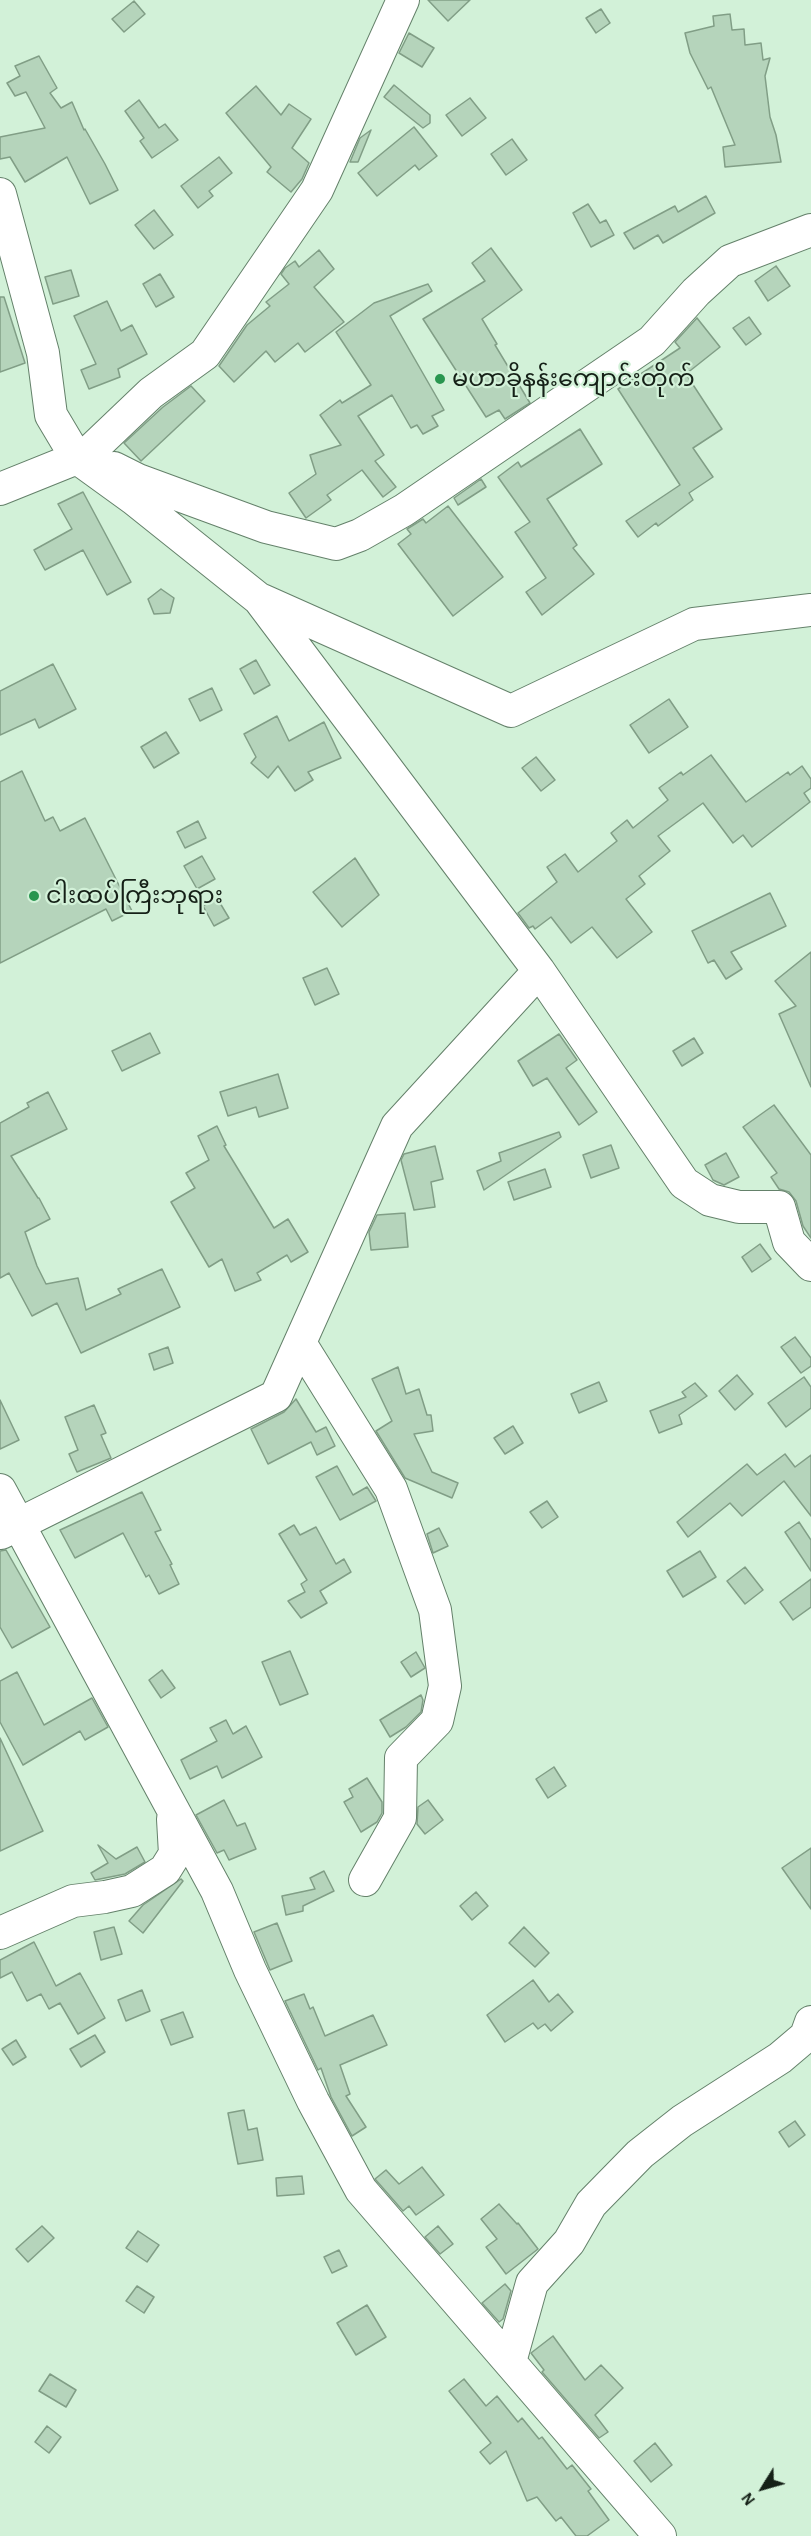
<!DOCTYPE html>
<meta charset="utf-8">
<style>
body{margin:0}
#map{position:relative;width:811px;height:2536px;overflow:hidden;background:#d2f1d8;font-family:"Alegreya Sans",sans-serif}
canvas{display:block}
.north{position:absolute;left:733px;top:2458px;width:60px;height:60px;-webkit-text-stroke:4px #d2f1d8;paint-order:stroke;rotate:233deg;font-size:16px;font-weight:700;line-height:24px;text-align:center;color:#152017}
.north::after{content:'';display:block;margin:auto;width:21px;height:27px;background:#152017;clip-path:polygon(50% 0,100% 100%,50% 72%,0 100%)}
</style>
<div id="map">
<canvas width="811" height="2536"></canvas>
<div class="north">N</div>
</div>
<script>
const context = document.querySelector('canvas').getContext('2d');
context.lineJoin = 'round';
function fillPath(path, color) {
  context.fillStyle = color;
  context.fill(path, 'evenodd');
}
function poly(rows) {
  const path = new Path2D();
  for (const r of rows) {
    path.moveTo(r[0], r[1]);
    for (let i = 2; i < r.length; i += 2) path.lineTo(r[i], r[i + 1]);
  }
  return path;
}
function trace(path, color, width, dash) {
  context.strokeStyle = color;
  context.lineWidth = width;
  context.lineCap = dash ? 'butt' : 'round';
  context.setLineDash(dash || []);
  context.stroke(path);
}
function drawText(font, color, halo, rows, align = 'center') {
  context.font = font + ' "Alegreya Sans","Noto Sans Myanmar",sans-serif';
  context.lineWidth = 4.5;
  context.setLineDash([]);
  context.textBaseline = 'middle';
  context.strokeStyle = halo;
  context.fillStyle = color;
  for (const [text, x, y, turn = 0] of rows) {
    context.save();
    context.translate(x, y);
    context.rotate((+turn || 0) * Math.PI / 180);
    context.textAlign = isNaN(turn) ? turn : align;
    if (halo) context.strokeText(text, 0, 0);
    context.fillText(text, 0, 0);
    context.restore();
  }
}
const building = poly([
 [428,0,470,0,448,21,428,0],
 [134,1,145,14,124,32,112,19,134,1],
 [601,9,610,23,596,33,586,18,601,9],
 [730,14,732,30,744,29,745,45,761,43,763,60,770,58,765,76,770,117,776,135,781,162,725,167,723,147,735,145,711,87,708,89,690,53,685,33,714,26,713,16,730,14],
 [409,33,434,48,422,67,399,53,409,33],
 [39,56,57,88,50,93,61,108,72,102,84,130,85,129,105,164,118,190,90,204,67,157,25,182,10,157,0,159,0,137,45,128,26,92,15,96,7,83,20,76,15,66,39,56],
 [394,85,430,115,430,123,423,128,384,97,394,85],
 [256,86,281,115,289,104,311,119,292,148,309,163,302,179,291,192,267,172,271,167,226,113,256,86],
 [470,98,486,118,462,136,446,115,470,98],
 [139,100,159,128,165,124,178,140,152,158,140,141,144,138,125,111,139,100],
 [414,127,437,156,419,170,415,165,377,196,358,173,414,127],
 [371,130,358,162,350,162,360,138,371,130],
 [512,139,527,160,506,175,491,154,512,139],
 [219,157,232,173,209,191,213,196,198,208,181,186,219,157],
 [706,196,715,213,663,243,658,235,634,249,624,233,675,206,678,212,706,196],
 [588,204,600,223,606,220,614,235,591,247,573,213,588,204],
 [154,210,173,235,154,249,135,225,154,210],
 [491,248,522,290,482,319,497,344,495,345,530,403,505,419,499,410,486,417,423,319,485,281,472,263,491,248],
 [319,250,334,269,314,287,344,322,305,352,298,343,275,362,266,351,234,382,219,366,247,325,270,306,266,302,289,284,281,274,285,268,295,261,299,267,319,250],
 [776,266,790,286,768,301,755,281,776,266],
 [71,270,79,296,53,304,45,277,71,270],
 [160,274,174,297,156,307,143,284,160,274],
 [428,284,432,291,390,316,444,410,432,416,438,426,423,434,417,425,411,428,392,395,358,416,384,455,375,461,396,487,383,497,362,470,327,495,331,500,306,518,289,493,316,474,310,455,341,445,320,415,340,400,342,403,371,385,336,332,374,303,428,284],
 [0,297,4,297,25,363,0,372,0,297],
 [107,301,121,331,132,325,147,354,118,369,120,377,89,389,81,370,96,364,74,316,107,301],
 [749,317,761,334,746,345,733,328,749,317],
 [697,318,720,347,686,374,722,429,693,448,713,477,689,493,693,500,658,526,656,523,638,537,626,521,680,485,618,389,680,348,675,342,697,318],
 [191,386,205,401,141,461,124,443,163,407,191,386],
 [580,429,602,464,547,499,577,545,573,548,594,574,542,615,526,592,546,578,515,532,530,522,498,477,518,462,521,467,580,429],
 [481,479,486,487,458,505,454,498,481,479],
 [83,492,131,582,107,595,83,550,45,570,34,550,72,529,58,504,83,492],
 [448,506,503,577,453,616,398,544,411,534,407,529,423,519,426,523,448,506],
 [161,589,174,598,170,613,154,614,148,599,161,589],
 [256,660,270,685,254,694,240,669,256,660],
 [53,664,76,709,39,728,35,719,0,735,0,691,53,664],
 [212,688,222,710,200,721,189,699,212,688],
 [669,699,688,727,649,753,630,725,669,699],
 [277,716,289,741,324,722,341,758,308,772,313,780,295,791,278,766,268,778,251,763,256,757,244,734,277,716],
 [166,732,179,753,154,768,141,747,166,732],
 [711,755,746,802,788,772,790,775,802,766,811,779,811,788,804,793,810,802,752,847,743,835,733,843,703,803,658,836,670,851,639,876,645,884,626,899,652,932,617,958,592,927,571,943,551,917,535,929,533,926,529,928,518,913,557,882,547,867,565,854,578,872,617,841,611,833,627,820,633,828,668,800,659,788,681,772,683,775,711,755],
 [536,757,555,780,541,791,522,768,536,757],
 [22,771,45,821,53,817,60,831,85,818,132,911,112,921,106,909,0,963,0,782,22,771],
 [198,821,206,838,185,848,177,832,198,821],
 [202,856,215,879,197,889,184,866,202,856],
 [355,858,379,895,342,927,313,892,355,858],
 [770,893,786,926,731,952,742,969,726,979,714,960,708,963,692,931,770,893],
 [217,898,229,918,214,926,203,906,217,898],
 [811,952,811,1087,779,1014,796,1006,775,981,811,952],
 [327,968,339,994,315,1005,303,978,327,968],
 [150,1033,160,1053,122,1071,112,1051,150,1033],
 [559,1034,577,1060,566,1068,597,1112,579,1125,547,1078,533,1086,518,1061,559,1034],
 [694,1038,703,1053,682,1066,673,1051,694,1038],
 [278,1074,288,1108,259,1117,256,1107,228,1116,220,1092,278,1074],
 [48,1092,67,1129,11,1156,38,1198,39,1198,50,1219,25,1232,37,1266,46,1284,78,1278,86,1310,121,1294,118,1289,162,1269,180,1307,81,1353,57,1303,32,1316,9,1273,0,1278,0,1123,29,1107,27,1103,48,1092],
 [774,1105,811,1155,811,1238,803,1226,796,1201,789,1192,779,1189,771,1177,777,1173,743,1127,774,1105],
 [217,1126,226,1145,224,1146,274,1228,288,1219,308,1252,291,1262,287,1255,257,1273,261,1280,235,1291,222,1259,209,1267,171,1202,195,1188,186,1173,209,1160,198,1136,217,1126],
 [559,1132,561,1137,484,1190,477,1171,501,1161,499,1153,559,1132],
 [611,1145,619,1168,591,1178,583,1155,611,1145],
 [435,1146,443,1179,431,1182,435,1207,414,1210,401,1160,404,1154,435,1146],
 [726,1153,739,1177,724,1185,713,1180,705,1165,726,1153],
 [545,1169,551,1187,514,1200,508,1182,545,1169],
 [405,1213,408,1247,371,1250,369,1232,377,1215,405,1213],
 [760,1244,771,1259,752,1272,742,1257,760,1244],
 [795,1337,811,1358,811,1366,801,1373,781,1347,795,1337],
 [168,1347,173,1363,154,1370,149,1354,168,1347],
 [398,1367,406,1394,419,1389,427,1415,431,1415,433,1431,414,1434,432,1472,458,1483,452,1498,405,1478,376,1431,392,1421,372,1379,398,1367],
 [737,1375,753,1394,735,1410,719,1391,737,1375],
 [804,1377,811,1387,811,1408,786,1427,768,1403,804,1377],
 [599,1382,607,1401,579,1413,571,1394,599,1382],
 [695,1383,707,1396,679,1415,682,1424,659,1433,650,1411,686,1397,682,1392,695,1383],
 [296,1399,316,1432,326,1427,335,1446,317,1455,311,1442,268,1464,251,1429,284,1412,296,1399],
 [0,1400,19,1440,0,1449,0,1400],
 [94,1405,106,1433,101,1435,111,1458,77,1472,69,1454,78,1450,65,1417,94,1405],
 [513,1426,523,1443,505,1454,494,1438,513,1426],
 [785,1454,795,1467,811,1455,811,1516,784,1481,742,1516,730,1503,688,1537,677,1522,747,1464,757,1475,785,1454],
 [337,1466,353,1495,367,1487,376,1501,340,1520,316,1477,337,1466],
 [142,1492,161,1530,155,1532,172,1564,170,1565,179,1584,159,1594,149,1575,146,1577,123,1533,75,1558,60,1530,142,1492],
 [547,1501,558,1517,542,1528,530,1512,547,1501],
 [799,1522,811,1540,811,1571,785,1532,799,1522],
 [294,1525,300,1535,316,1527,336,1564,344,1559,351,1572,320,1591,327,1603,301,1618,288,1601,305,1592,301,1584,307,1580,279,1534,294,1525],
 [439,1528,448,1546,433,1553,427,1534,439,1528],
 [6,1550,50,1627,12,1648,0,1627,0,1551,6,1550],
 [700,1551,716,1577,683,1597,667,1571,700,1551],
 [745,1567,763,1590,745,1604,727,1581,745,1567],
 [811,1579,811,1607,793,1620,780,1602,811,1579],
 [290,1651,308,1694,280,1705,262,1662,290,1651],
 [416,1652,425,1668,411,1677,401,1662,416,1652],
 [162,1670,175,1688,161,1698,149,1680,162,1670],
 [17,1672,44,1725,92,1698,108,1727,85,1740,80,1731,23,1765,0,1722,0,1681,17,1672],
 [421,1695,423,1700,421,1712,406,1727,390,1737,380,1720,421,1695],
 [226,1720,233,1734,246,1726,262,1757,222,1778,217,1766,190,1779,181,1760,217,1741,210,1728,226,1720],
 [0,1738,43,1831,0,1851,0,1738],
 [554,1767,566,1786,548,1798,536,1779,554,1767],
 [367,1778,382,1802,382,1813,377,1822,361,1832,344,1802,353,1797,349,1789,367,1778],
 [224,1800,237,1826,245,1823,256,1849,229,1860,224,1850,217,1853,196,1815,224,1800],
 [428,1800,443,1820,425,1834,417,1824,418,1807,428,1800],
 [98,1845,116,1859,137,1847,145,1862,125,1874,95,1880,91,1873,108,1863,98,1845],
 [811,1848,811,1909,782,1868,811,1848],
 [324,1871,334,1891,303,1906,303,1911,286,1915,282,1896,315,1889,310,1878,324,1871],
 [181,1879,183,1881,143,1933,129,1921,143,1905,181,1879],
 [476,1892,488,1906,472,1920,460,1906,476,1892],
 [277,1923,292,1961,270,1970,254,1932,277,1923],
 [114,1927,122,1954,101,1960,94,1932,114,1927],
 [524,1927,549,1953,535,1967,509,1943,524,1927],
 [34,1942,56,1986,80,1973,105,2018,78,2034,60,2003,49,2009,41,1994,27,2001,12,1972,0,1978,0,1960,34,1942],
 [533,1980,549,2002,558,1994,573,2012,551,2031,545,2024,538,2029,533,2023,505,2042,487,2015,533,1980],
 [142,1990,150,2011,126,2021,118,2000,142,1990],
 [304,1994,310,2009,313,2007,325,2036,373,2015,387,2045,340,2065,350,2094,346,2096,366,2127,352,2136,331,2097,321,2068,318,2070,285,2001,304,1994],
 [183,2012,193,2037,171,2045,161,2020,183,2012],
 [95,2035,105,2052,81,2067,70,2049,95,2035],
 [16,2040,26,2057,13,2065,2,2049,16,2040],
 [244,2110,248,2130,257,2128,263,2160,238,2164,228,2113,244,2110],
 [795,2121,805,2135,789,2147,779,2132,795,2121],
 [422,2167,444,2195,416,2215,409,2206,403,2211,375,2179,386,2170,399,2184,422,2167],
 [302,2176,304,2194,277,2196,276,2178,302,2176],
 [499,2204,517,2224,518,2223,538,2249,506,2274,486,2247,497,2239,481,2219,499,2204],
 [42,2226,54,2238,28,2262,16,2249,42,2226],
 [438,2226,453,2244,440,2254,425,2237,438,2226],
 [138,2231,159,2245,147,2262,126,2248,138,2231],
 [339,2250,347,2266,332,2273,324,2257,339,2250],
 [505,2284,511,2291,503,2319,499,2322,482,2303,505,2284],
 [137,2286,154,2297,144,2313,126,2301,137,2286],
 [367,2305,386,2337,356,2355,337,2323,367,2305],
 [553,2336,585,2380,601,2365,623,2388,595,2415,608,2432,599,2438,542,2372,544,2370,531,2353,553,2336],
 [50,2374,76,2390,66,2407,39,2391,50,2374],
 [464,2379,486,2406,497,2396,518,2422,522,2418,539,2439,542,2437,567,2469,572,2465,591,2489,588,2491,609,2520,587,2536,576,2536,561,2517,556,2521,537,2497,527,2501,506,2451,490,2464,480,2452,491,2443,449,2391,464,2379],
 [47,2426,61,2437,49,2453,35,2442,47,2426],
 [655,2443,672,2465,651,2482,634,2461,655,2443]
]);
const minor = poly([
 [0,194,43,353,51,415,76,457,134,499,259,599,539,971,684,1183,710,1200,739,1207,779,1207,789,1242,811,1265],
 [114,468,138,480,266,527,336,544,360,535,404,510,652,341,696,292,730,261,811,230],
 [0,489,87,454,151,393,205,354,317,190,403,0],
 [262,600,511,711,694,624,811,610],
 [300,1343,391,1489,435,1610,445,1686,437,1721,401,1758,400,1818,365,1880],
 [0,1490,217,1891,250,1970,313,2101,361,2190,660,2536],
 [1,1533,276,1396,397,1126,539,971],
 [0,1933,73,1901,105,1897,132,1891,165,1870,175,1854,173,1819,177,1817],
 [510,2362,532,2283,569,2242,591,2204,640,2154,682,2121,780,2058,806,2036,811,2022]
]);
const markers = [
 [440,379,6,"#28964f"],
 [34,896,6,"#28964f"]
];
const poiNames = [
 ["မဟာခိုနန်းကျောင်းတိုက်",452,379],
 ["ငါးထပ်ကြီးဘုရား",46,896]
];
fillPath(building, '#b5d4bb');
trace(building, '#819e86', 1.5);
trace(minor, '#64816a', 34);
trace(minor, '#fff', 32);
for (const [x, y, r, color] of markers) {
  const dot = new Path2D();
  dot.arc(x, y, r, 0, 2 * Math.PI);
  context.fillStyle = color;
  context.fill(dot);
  trace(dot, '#d2f1d8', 2);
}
drawText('24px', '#152017', '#d2f1d8', poiNames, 'left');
</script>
